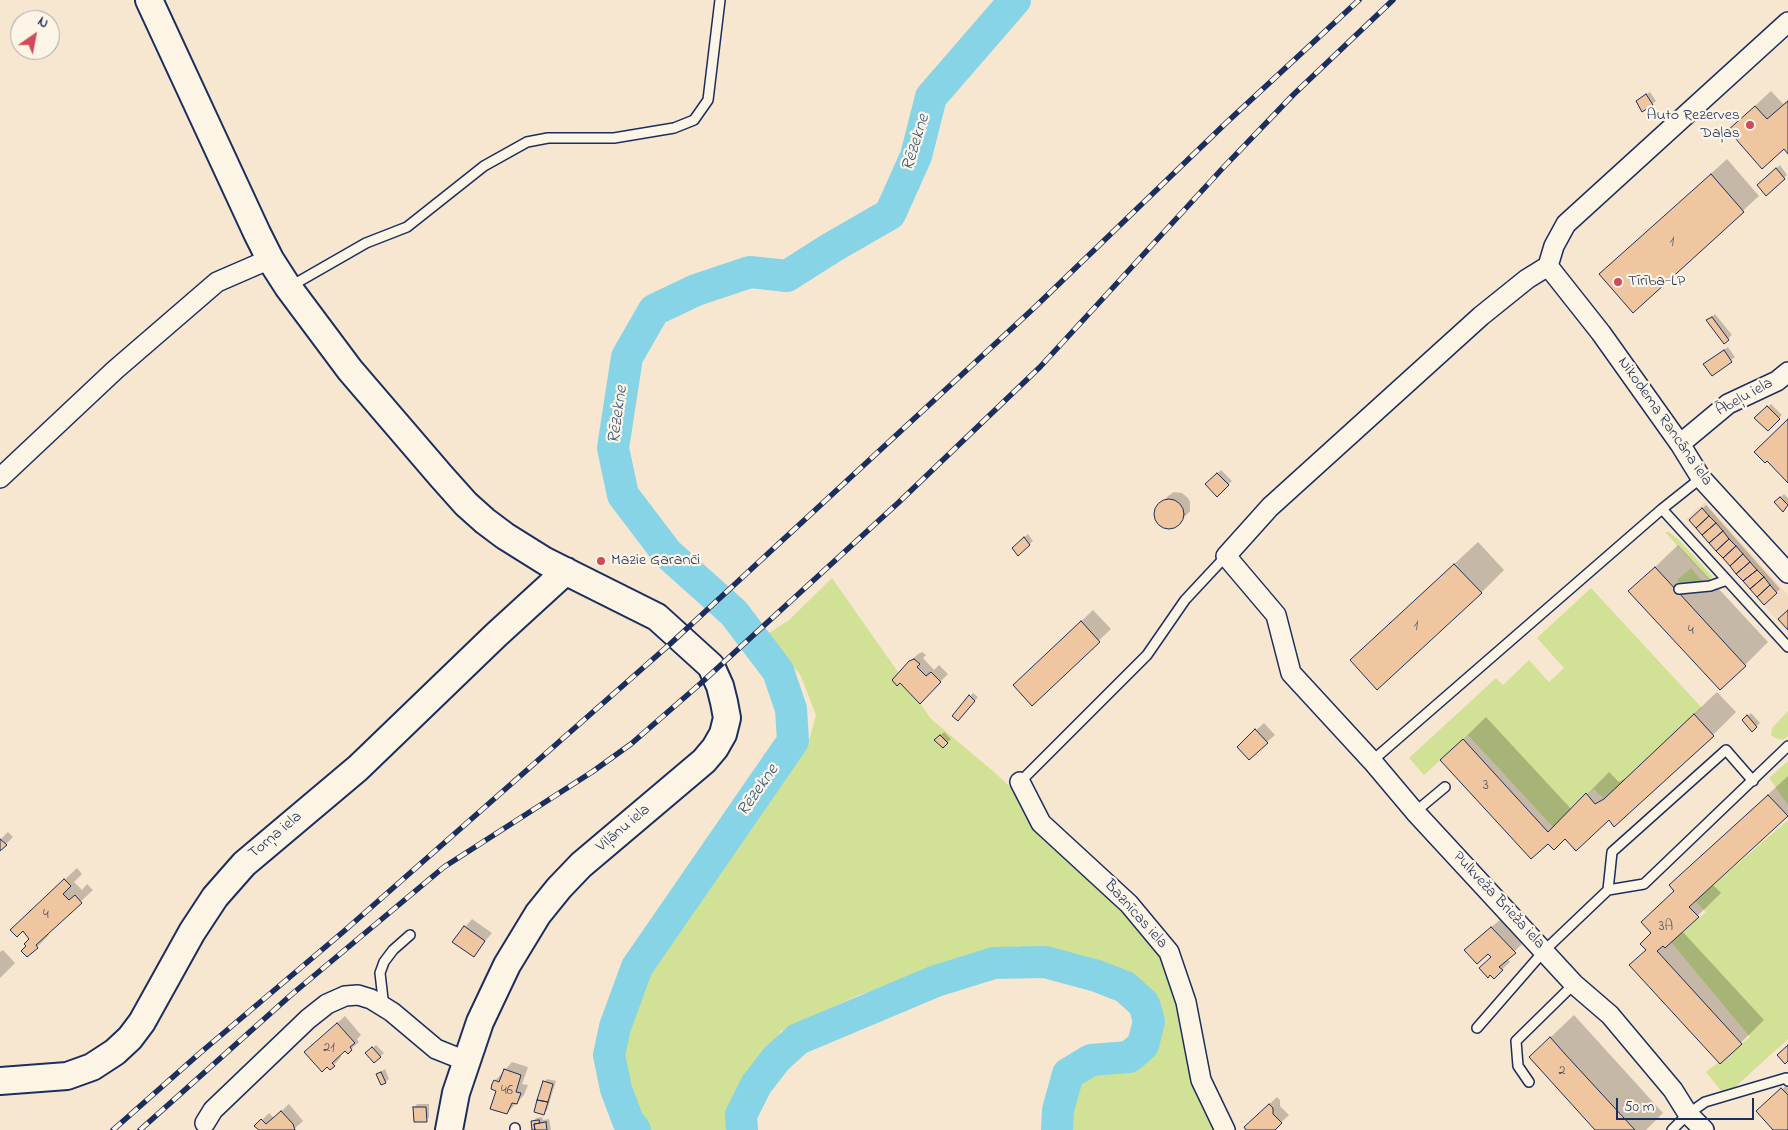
<!DOCTYPE html>
<meta charset="utf-8">
<style>
body{margin:0}
#map{position:relative;width:1788px;height:1130px;overflow:hidden;background:#f8e7d0;font-family:"Indie Flower",sans-serif}
canvas{display:block}
.north{position:absolute;left:10px;top:10px;width:50px;height:50px;box-sizing:border-box;background:#fcf5e5;border:1px solid #a2a6af;border-radius:50%;rotate:33deg;font-size:14px;font-weight:700;line-height:20px;text-align:center;color:#1b2f5e}
.north::after{content:'';display:block;margin:auto;width:18px;height:22px;background:#d1495b;clip-path:polygon(50% 0,100% 100%,50% 72%,0 100%)}
.scale{position:absolute;left:1616px;top:1098px;width:138px;height:22px;box-sizing:border-box;border:2px solid #1b2f5e;border-top:0;padding-left:6px;font-size:15px;line-height:18px;white-space:nowrap;color:#1b2f5e;-webkit-text-stroke:4px #fcf5e5;paint-order:stroke}
</style>
<div id="map">
<canvas width="1788" height="1130"></canvas>
<div class="north">N</div>
<div class="scale">50 m</div>
</div>
<script>
const context = document.querySelector('canvas').getContext('2d');
context.lineJoin = 'round';
function fillPath(path, color) {
  context.fillStyle = color;
  context.fill(path, 'evenodd');
}
function poly(rows) {
  const path = new Path2D();
  for (const r of rows) {
    if (r.length === 3) {
      path.moveTo(r[0] + r[2], r[1]);
      path.arc(r[0], r[1], r[2], 0, 2 * Math.PI);
      continue;
    }
    path.moveTo(r[0], r[1]);
    for (let i = 2; i < r.length; i += 2) path.lineTo(r[i], r[i + 1]);
  }
  return path;
}
function trace(path, color, width, dash) {
  context.strokeStyle = color;
  context.lineWidth = width;
  context.lineCap = dash ? 'butt' : 'round';
  context.setLineDash(dash || []);
  context.stroke(path);
}
function drawText(font, color, halo, rows, align = 'center') {
  context.font = font + ' "Indie Flower",sans-serif';
  context.lineWidth = 4.5;
  context.setLineDash([]);
  context.textBaseline = 'middle';
  context.strokeStyle = halo;
  context.fillStyle = color;
  for (const [text, x, y, turn = 0] of rows) {
    context.save();
    context.translate(x, y);
    context.rotate((+turn || 0) * Math.PI / 180);
    context.textAlign = isNaN(turn) ? turn : align;
    if (halo) context.strokeText(text, 0, 0);
    context.fillText(text, 0, 0);
    context.restore();
  }
}
const built = poly([
 [1705,502,1788,595,1788,632,1686,519]
]);
const green = poly([
 [1665,532,1669,532,1680,541,1713,577,1709,580],
 [1691,568,1703,582,1680,584,1677,580],
 [832,578,931,719,994,772,1035,810,1169,952,1225,1130,1057,1130,1058,1110,1068,1074,1135,1067,1166,1020,1137,981,1016,946,859,995,781,1031,731,1114,741,1115,739,1130,649,1130,628,1121,615,1027,637,967,807,748,816,715,800,674,763,637,789,620],
 [1591,588,1702,708,1604,799,1594,789,1553,827,1468,735,1424,775,1409,758,1496,678,1503,685,1529,660,1549,682,1564,668,1537,638],
 [1788,711,1788,736,1783,740,1775,738,1771,735,1772,728],
 [1788,761,1788,805,1769,778],
 [1788,820,1788,1039,1725,1096,1706,1072,1750,1037,1671,942,1706,912,1695,901]
]);
const shadow = poly([
 [1771,91,1783,104,1788,100,1788,152,1784,147,1729,130],
 [1650,92,1656,101,1652,104,1641,98],
 [1727,159,1759,196,1633,311,1601,274],
 [1780,165,1787,175,1767,194,1759,185],
 [1715,314,1732,335,1724,342,1708,321],
 [1728,347,1735,357,1712,375,1708,361],
 [1771,404,1782,415,1768,429,1756,418],
 [1221,470,1232,481,1217,495,1207,484],
 [1174,492,1182,493,1188,498,1190,502,1190,511,1177,525,1171,528,1163,527,1156,519,1157,508,1168,496],
 [1784,494,1788,498,1788,505,1783,510,1776,502],
 [1706,505,1780,589,1764,603,1691,520],
 [1028,534,1033,541,1018,554,1013,548],
 [1478,542,1504,570,1481,593,1374,638],
 [1678,545,1768,642,1745,665,1630,591],
 [1093,610,1111,629,1032,704,1026,674],
 [922,652,926,655,923,658,934,670,939,665,948,674,920,702,910,662,918,654],
 [1717,692,1736,712,1713,735,1609,819,1565,838,1554,848,1442,760,1486,717,1572,810,1609,772,1619,782,1629,776],
 [973,693,978,697,962,716,953,715],
 [1751,713,1760,723,1752,730,1743,720],
 [1264,723,1275,735,1267,742,1246,739],
 [944,732,951,739,943,746,936,740],
 [1788,776,1788,814,1712,884,1721,893,1682,931,1764,1020,1720,1063,1647,950,1652,933,1642,922,1675,890,1670,885],
 [8,832,13,837,0,850,0,840],
 [77,868,82,874,74,882,82,890,87,884,93,890,47,933,49,935,37,947,31,939,24,918],
 [472,919,492,933,473,955,465,927],
 [1500,920,1522,944,1507,959,1510,962,1494,977,1492,957,1473,942],
 [3,950,15,963,0,978,0,952],
 [1574,1015,1663,1113,1646,1130,1597,1130,1530,1057],
 [345,1016,361,1035,357,1039,359,1042,351,1049,345,1050,339,1055,341,1057,334,1065,327,1065,313,1045],
 [376,1045,384,1053,374,1062,367,1053],
 [512,1062,528,1067,522,1084,528,1085,524,1095,507,1113,495,1081],
 [385,1069,389,1079,385,1082,378,1074],
 [547,1079,556,1081,547,1110,543,1114,544,1082],
 [1786,1086,1788,1088,1788,1130,1774,1130,1757,1111],
 [1277,1097,1280,1100,1280,1106,1289,1115,1273,1130,1248,1130,1245,1127],
 [289,1104,303,1121,293,1130,260,1130,256,1126,269,1113,274,1118],
 [417,1104,429,1104,429,1117,426,1120,414,1108],
 [542,1117,543,1120,549,1119,551,1130,533,1130,532,1122,536,1118]
]);
const river = poly([
 [635,1130,628,1121,616,1089,609,1055,615,1027,637,967,793,741,791,709,778,671,734,613,667,553,623,495,613,448,627,357,654,310,696,290,750,272,787,276,831,248,890,214,916,156,931,97,1015,0],
 [742,1130,741,1115,756,1085,776,1059,798,1039,936,981,994,963,1045,962,1097,976,1125,987,1144,1004,1149,1021,1143,1045,1129,1057,1091,1060,1068,1074,1058,1110,1057,1130]
]);
const building = poly([
 [1646,94,1653,105,1642,112,1636,101,1646,94],
 [1788,101,1788,154,1784,149,1762,169,1728,130,1755,106,1767,119,1788,101],
 [1776,168,1785,179,1766,196,1757,185,1776,168],
 [1711,174,1744,212,1633,313,1599,274,1711,174],
 [1712,317,1729,340,1724,344,1706,320,1712,317],
 [1724,350,1732,362,1712,376,1703,364,1724,350],
 [1767,406,1780,419,1768,431,1754,418,1767,406],
 [1788,419,1788,483,1767,461,1765,463,1754,452,1788,419],
 [1217,473,1229,485,1217,497,1205,484,1217,473],
 [1780,497,1788,505,1783,512,1774,502,1780,497],
 [1169,514,15],
 [1702,508,1709,516,1696,528,1689,520,1702,508],
 [1709,516,1716,523,1702,535,1696,528,1709,516],
 [1716,523,1723,531,1709,543,1702,535,1716,523],
 [1723,531,1729,539,1716,551,1709,543,1723,531],
 [1024,537,1030,545,1018,556,1012,548,1024,537],
 [1729,539,1736,546,1723,558,1716,551,1729,539],
 [1736,546,1743,554,1730,566,1723,558,1736,546],
 [1743,554,1750,562,1736,574,1730,566,1743,554],
 [1750,562,1757,570,1743,581,1736,574,1750,562],
 [1454,564,1482,593,1377,690,1350,660,1454,564],
 [1655,567,1746,666,1720,690,1628,591,1655,567],
 [1757,570,1764,577,1750,589,1743,581,1757,570],
 [1764,577,1770,585,1757,597,1750,589,1764,577],
 [1770,585,1777,593,1764,605,1757,597,1770,585],
 [1788,610,1788,630,1778,619,1788,610],
 [1081,621,1100,642,1032,706,1013,685,1081,621],
 [914,659,920,664,917,667,926,676,931,672,941,682,920,704,900,683,897,686,892,680,909,661,914,659],
 [969,695,975,701,958,721,952,716,969,695],
 [1694,714,1714,736,1614,827,1609,820,1576,851,1565,839,1554,850,1548,844,1531,859,1440,760,1463,739,1548,832,1586,793,1595,804,1604,799,1694,714],
 [1747,715,1757,727,1752,732,1742,720,1747,715],
 [1255,729,1268,743,1249,760,1237,747,1255,729],
 [940,735,948,743,943,748,934,740,940,735],
 [1768,795,1788,816,1689,907,1699,917,1665,948,1663,946,1657,951,1742,1044,1720,1064,1629,965,1646,950,1640,944,1651,933,1641,922,1674,891,1669,885,1768,795],
 [0,839,7,845,0,851,0,839],
 [64,879,71,886,63,894,69,900,75,895,82,903,36,945,38,948,27,957,21,951,26,946,24,944,29,939,23,931,17,937,10,930,64,879],
 [464,926,485,941,474,957,452,942,464,926],
 [1491,927,1516,953,1499,967,1503,970,1494,979,1490,975,1488,978,1479,968,1491,957,1488,954,1477,964,1464,950,1491,927],
 [337,1023,355,1043,350,1047,352,1050,348,1054,345,1051,332,1063,335,1066,330,1070,327,1067,322,1072,304,1052,337,1023],
 [1550,1037,1565,1054,1635,1130,1595,1130,1529,1057,1550,1037],
 [1788,1045,1788,1061,1785,1064,1777,1055,1788,1045],
 [372,1047,381,1057,374,1063,365,1053,372,1047],
 [504,1069,521,1075,516,1092,521,1093,517,1104,512,1103,507,1114,490,1109,496,1091,491,1089,492,1084,494,1080,499,1082,504,1069],
 [381,1072,386,1083,381,1085,376,1074,381,1072],
 [543,1081,553,1084,548,1102,537,1100,543,1081],
 [1781,1088,1788,1095,1788,1130,1773,1130,1756,1111,1781,1088],
 [537,1100,548,1102,544,1115,534,1112,537,1100],
 [1269,1104,1273,1108,1273,1114,1282,1123,1275,1130,1246,1130,1244,1127,1269,1104],
 [413,1107,426,1107,427,1122,414,1122,413,1107],
 [281,1111,293,1124,295,1130,259,1130,254,1126,261,1119,266,1124,281,1111],
 [539,1120,540,1123,534,1124,535,1130,532,1130,531,1121,539,1120],
 [546,1122,547,1130,535,1130,534,1124,546,1122]
]);
const lane = poly([
 [291,286,366,243,407,227,484,166,527,142,548,138,614,138,674,128,694,120,708,100,720,0],
 [1662,509,1788,647],
 [1679,589,1710,586,1727,580],
 [1372,761,1662,509,1701,478],
 [1020,782,1147,655,1185,600,1226,556],
 [1415,812,1445,787],
 [1608,890,1612,852,1726,750,1753,781],
 [381,1005,383,999,380,973,384,962,393,950,410,935],
 [1477,1028,1544,951,1608,890,1644,884,1788,746],
 [1529,1082,1518,1066,1516,1041,1574,984],
 [515,1128,515,1130],
 [1672,1130,1688,1114,1705,1102,1786,1078,1788,1081]
]);
const street = poly([
 [1548,266,1527,279,1481,316,1270,507,1226,556,1276,615,1291,673,1372,761,1415,812,1574,984,1610,1015,1673,1090,1688,1114,1704,1130],
 [1548,266,1601,333,1680,444,1701,478,1788,573],
 [1548,266,1554,246,1566,224,1788,22],
 [1680,444,1728,404,1777,381,1788,372],
 [0,478,115,370,217,282,270,259],
 [1020,782,1041,823,1129,904,1169,952,1186,1002,1201,1080,1225,1130],
 [205,1123,213,1110,308,1019,327,1004,345,996,358,995,371,999,392,1012,436,1049,466,1061]
]);
const secondary = poly([
 [149,0,257,233,270,259,288,287,350,370,441,476,466,504,485,521,505,536,545,561,657,617,711,666,720,686,724,702,727,718,723,734,715,748,704,761,581,865,559,888,538,914,507,965,480,1022,456,1093,449,1130],
 [0,1081,67,1076,92,1067,115,1052,130,1038,142,1022,192,932,215,897,244,864,358,768,496,635,566,571]
]);
const rail = poly([
 [113,1130,200,1053,343,932,669,645,1034,308,1226,123,1359,0],
 [140,1130,291,995,444,867,592,772,631,744,700,684,898,503,1040,367,1221,170,1293,95,1393,0]
]);
const markers = [
 [1750,125,5,"#d1495b"],
 [1618,282,5,"#d1495b"],
 [601,561,5,"#d1495b"]
];
const numberNames = [
 ["1",1672,243],
 ["1",1416,627],
 ["4",1691,632],
 ["3",1486,787],
 ["4",46,916],
 ["3A",1666,928],
 ["21",329,1049],
 ["2",1562,1072],
 ["46",507,1092]
];
const poiNames = [
 ["Auto Rezerves",1740,116,"right"],
 ["Daļas",1740,134,"right"],
 ["Tīrība-LP",1628,282],
 ["Mazie Garanči",611,561]
];
const streetNames = [
 ["Ābeļu iela",1745,398,-29],
 ["Nikodema Rancāna iela",1664,422,55],
 ["Viļānu iela",624,829,-40],
 ["Torņa iela",276,836,-40],
 ["Pulkveža Brieža iela",1498,901,47],
 ["Baznīcas iela",1135,915,48]
];
const waterNames = [
 ["Rēzekne",917,143,-73],
 ["Rēzekne",619,415,-82],
 ["Rēzekne",759,791,-55]
];
fillPath(built, '#f1dabf');
fillPath(green, '#d1e195');
fillPath(shadow, '#0003');
trace(river, '#87d4e6', 32);
fillPath(building, '#efc69f');
trace(building, '#1b2f5e', 1);
trace(lane, '#1b2f5e', 12);
trace(street, '#1b2f5e', 22);
trace(secondary, '#1b2f5e', 30);
trace(lane, '#fcf5e5', 9);
trace(street, '#fcf5e5', 19);
trace(secondary, '#fcf5e5', 26);
trace(rail, '#1b2f5e', 5.5);
trace(rail, '#fcf5e5', 4, [11]);
for (const [x, y, r, color] of markers) {
  const dot = new Path2D();
  dot.arc(x, y, r, 0, 2 * Math.PI);
  context.fillStyle = color;
  context.fill(dot);
  trace(dot, '#fcf5e5', 2);
}
drawText('14px', '#50556e', null, numberNames);
drawText('16px', '#1b2f5e', '#fcf5e5', poiNames, 'left');
drawText('16px', '#1b2f5e', '#fcf5e5', streetNames);
drawText('italic 18px', '#365880', '#fcf5e5', waterNames);
</script>
